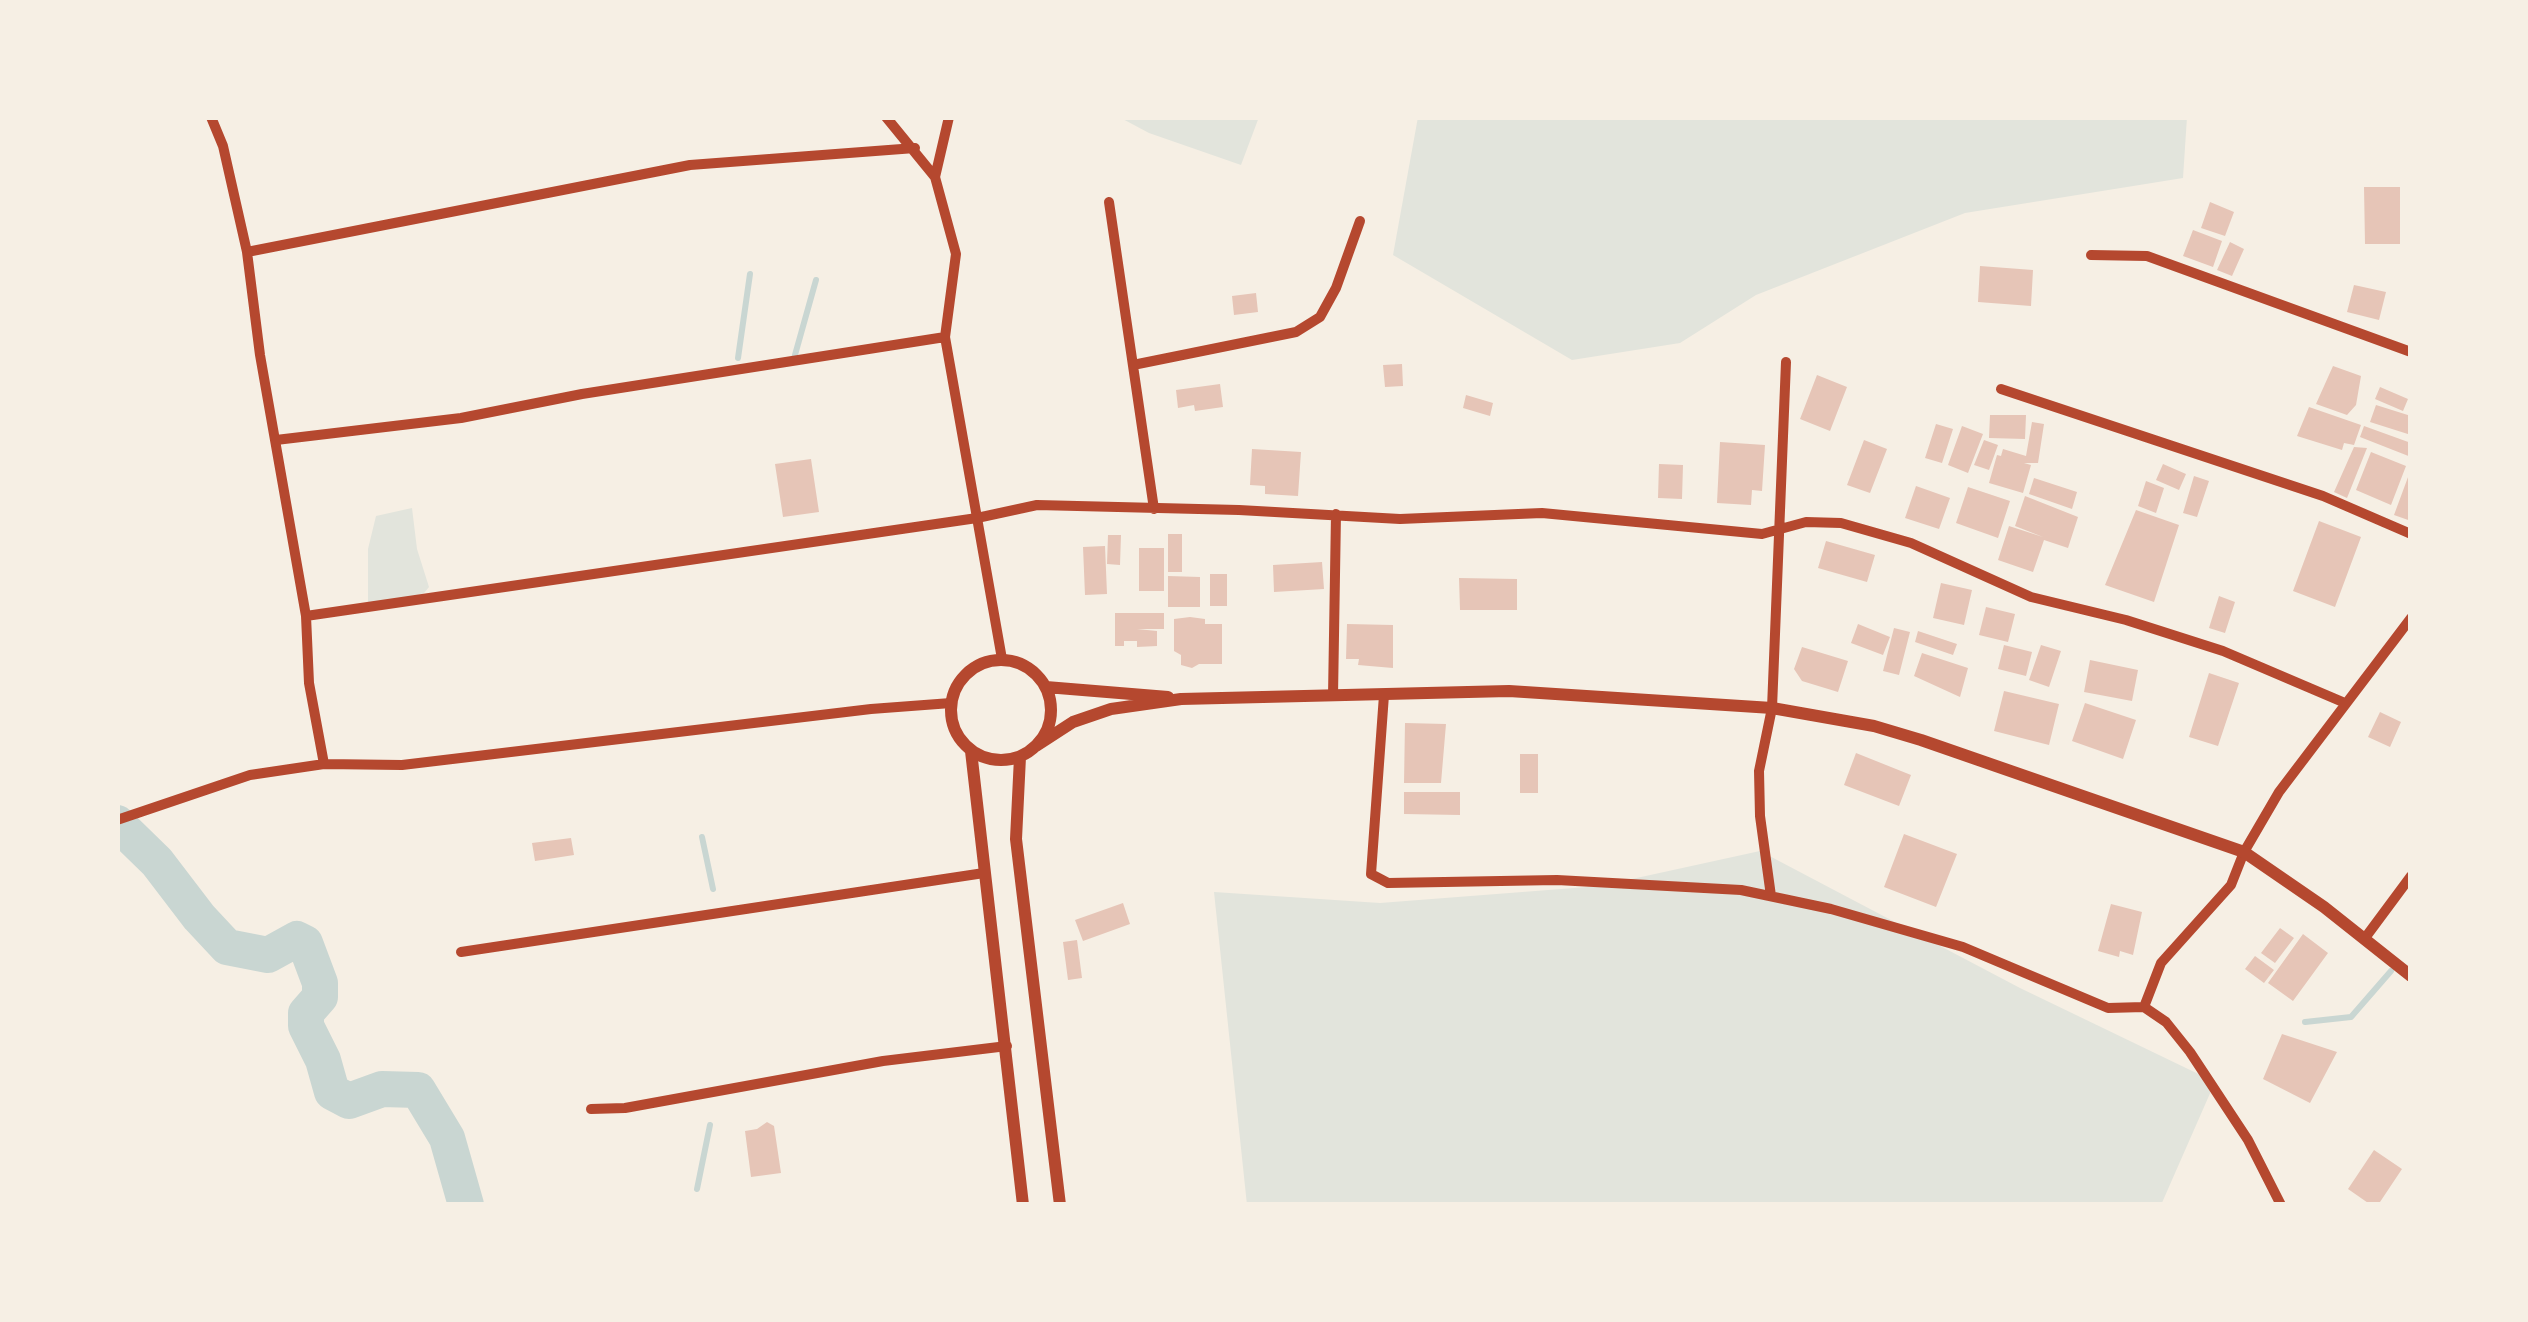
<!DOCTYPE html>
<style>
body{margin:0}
#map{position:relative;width:2528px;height:1322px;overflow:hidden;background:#f6efe4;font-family:"Libre Baskerville",serif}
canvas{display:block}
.frame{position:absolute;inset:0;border:120px solid #f6efe4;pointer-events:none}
</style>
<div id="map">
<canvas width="2528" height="1322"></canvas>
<div class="frame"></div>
</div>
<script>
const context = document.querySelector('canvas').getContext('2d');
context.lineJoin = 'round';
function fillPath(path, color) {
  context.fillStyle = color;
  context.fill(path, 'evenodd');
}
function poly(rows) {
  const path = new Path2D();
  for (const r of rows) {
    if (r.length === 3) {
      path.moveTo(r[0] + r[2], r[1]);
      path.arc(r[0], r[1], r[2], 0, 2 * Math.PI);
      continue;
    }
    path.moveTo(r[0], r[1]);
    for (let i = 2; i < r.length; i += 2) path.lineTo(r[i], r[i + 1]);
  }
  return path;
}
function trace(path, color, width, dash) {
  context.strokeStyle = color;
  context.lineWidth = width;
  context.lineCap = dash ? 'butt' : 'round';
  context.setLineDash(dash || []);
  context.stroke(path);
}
const green = poly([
 [1119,117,1259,117,1241,165,1149,133],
 [1418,117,2187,117,2183,178,1965,213,1756,295,1680,343,1572,360,1393,255],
 [412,508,417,549,429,587,424,593,395,602,368,605,368,549,376,516],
 [1760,851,2020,988,2215,1082,2161,1205,1247,1205,1214,892,1380,903,1600,886]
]);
const stream = poly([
 [738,358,750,274],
 [793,362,816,280],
 [702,837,713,889],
 [2305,1022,2351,1017,2391,971],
 [697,1189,710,1125]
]);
const river = poly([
 [117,823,157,862,199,917,227,947,268,955,297,939,305,943,320,983,320,997,306,1013,306,1026,323,1060,332,1092,349,1101,382,1089,418,1090,447,1138,466,1205]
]);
const building = poly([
 [2364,187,2400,187,2400,244,2365,244],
 [2210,202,2234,212,2225,236,2201,228],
 [2193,230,2222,241,2213,267,2183,256],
 [2230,242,2244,249,2232,276,2217,270],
 [1980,266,2033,270,2031,306,1978,302],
 [2354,285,2386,292,2379,320,2347,312],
 [1256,293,1258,312,1234,315,1232,296],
 [1402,364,1403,386,1385,387,1383,365],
 [2333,366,2361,376,2356,405,2347,415,2316,404],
 [1817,375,1847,387,1830,431,1800,419],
 [1220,384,1223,407,1195,411,1194,405,1178,408,1176,390],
 [2380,387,2408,399,2403,411,2375,399],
 [1466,395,1493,403,1490,416,1463,408],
 [2376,405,2411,416,2411,435,2370,422],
 [2309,407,2361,425,2354,445,2344,443,2342,450,2297,436],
 [1990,415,2026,415,2025,439,1989,438],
 [2032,422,2044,424,2038,463,2024,463,2031,465,2023,493,1989,483,1997,455,2001,456,2003,449,2026,456],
 [1936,424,1953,429,1942,463,1925,458],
 [1962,426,1983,434,1968,473,1948,465],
 [2364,426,2411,443,2411,457,2360,437],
 [1864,440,1887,449,1870,493,1847,485],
 [1984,440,1998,445,1989,470,1974,465],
 [1720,442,1765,445,1762,491,1752,490,1751,505,1717,503],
 [2354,447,2367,448,2347,498,2334,492],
 [1252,449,1301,452,1298,496,1265,494,1265,486,1250,485],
 [2371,452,2406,466,2391,505,2356,490],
 [811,459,819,512,783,517,775,464],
 [1659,464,1683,465,1682,499,1658,498],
 [2163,464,2186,474,2179,490,2156,480],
 [2411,469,2411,521,2394,515],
 [2194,476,2209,481,2197,517,2183,513],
 [2034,478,2077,492,2072,509,2029,494],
 [2146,481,2164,488,2156,513,2138,506],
 [1916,486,1950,498,1939,529,1905,518],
 [1968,487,2010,501,1998,538,1956,523],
 [2025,496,2078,517,2068,548,2044,540,2033,572,1998,560,2009,526,2043,537,2015,526],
 [2136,510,2179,525,2154,602,2105,585],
 [2319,521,2361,537,2335,607,2293,591],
 [1168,534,1182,534,1182,572,1168,572],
 [1108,535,1121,535,1120,565,1107,564],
 [1826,541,1875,555,1867,582,1818,568],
 [1105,546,1107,594,1085,595,1083,547],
 [1139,548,1164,548,1164,591,1139,591],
 [1322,562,1324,589,1274,592,1273,565],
 [1210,574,1227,574,1227,606,1210,606],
 [1168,576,1200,577,1200,607,1168,607],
 [1459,578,1517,579,1517,610,1460,610],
 [1941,583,1972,590,1964,625,1933,618],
 [2219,596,2235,602,2225,633,2209,628],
 [1986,607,2015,614,2008,642,1979,635],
 [1115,613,1164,613,1164,629,1137,629,1157,631,1157,646,1137,647,1137,641,1124,641,1124,646,1115,646],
 [1190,617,1205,619,1205,624,1222,624,1222,664,1199,664,1192,668,1181,665,1181,655,1174,651,1174,619],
 [1347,624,1393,625,1393,668,1358,665,1359,659,1346,659],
 [1858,624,1890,637,1883,655,1851,643],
 [1894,628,1910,632,1899,675,1883,671],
 [1918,631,1957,644,1953,655,1915,642],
 [2004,645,2032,652,2026,676,1998,669],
 [2041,645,2061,651,2049,687,2029,680],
 [1802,647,1848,661,1838,692,1802,681,1794,669],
 [1922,653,1968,668,1960,697,1914,676],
 [2090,660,2138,670,2132,701,2084,692],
 [2209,673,2239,683,2218,746,2189,737],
 [2004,691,2059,704,2049,745,1994,731],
 [2085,703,2136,720,2123,759,2072,741],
 [2380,712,2401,722,2390,747,2368,737],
 [1405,723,1446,724,1441,783,1404,783],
 [1856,753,1911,775,1899,806,1844,785],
 [1520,754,1538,754,1538,793,1520,793],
 [1404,792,1460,792,1460,815,1404,814],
 [1904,834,1957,854,1936,907,1884,887],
 [571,838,574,855,535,861,532,843],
 [1123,903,1130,924,1083,941,1075,920],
 [2111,904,2142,912,2133,955,2120,951,2119,957,2098,951],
 [2280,928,2294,938,2275,963,2261,953],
 [2303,934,2328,953,2293,1001,2268,983],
 [1077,940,1082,978,1068,980,1063,942],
 [2255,956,2274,970,2264,983,2245,969],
 [2282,1034,2337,1052,2310,1103,2263,1079],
 [767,1122,774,1126,781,1173,751,1177,745,1131,757,1129],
 [2374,1150,2402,1169,2378,1205,2371,1205,2348,1189]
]);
const minor = poly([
 [211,117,223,146,247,252,260,355,306,616,309,683,324,764],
 [886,117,935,177,956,254,945,337,1002,659],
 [935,177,949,117],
 [1109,202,1154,509],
 [247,252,690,165,915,148],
 [2091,255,2147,256,2411,352],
 [1133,365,1296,332,1320,317,1336,288,1360,221],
 [2001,389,2323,496,2411,534],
 [276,440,461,418,582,394,945,337],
 [306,616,977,518,1037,505,1239,510,1400,519,1542,513,1762,534,1806,522,1841,523,1911,543,2031,597,2126,620,2223,651,2345,703],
 [1384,695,1371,874,1388,883,1557,880,1741,890,1831,909,1963,947,2108,1008,2144,1007,2166,1022,2190,1052,2248,1140,2281,1205],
 [1333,696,1336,514],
 [117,820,250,775,324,764,402,765,871,709,951,703],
 [1771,896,1760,816,1759,771,1772,708,1786,362],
 [2365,938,2411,876],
 [461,952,984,873],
 [2144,1007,2161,963,2231,885,2244,852,2279,792,2411,618],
 [591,1109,625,1108,883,1061,1007,1046]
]);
const tertiary = poly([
 [1001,710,50],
 [1046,687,1168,697],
 [1036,746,1073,722,1111,709,1181,699,1509,691,1772,708,1874,726,1921,740,2244,852,2324,907,2411,976],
 [971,751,1023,1205],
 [1020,757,1016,839,1060,1205]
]);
fillPath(green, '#e2e4dc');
trace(stream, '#c9d6d2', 6);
trace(river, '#c9d6d2', 36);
fillPath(building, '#e6c5b7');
trace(minor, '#b5482f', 10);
trace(tertiary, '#b5482f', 12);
</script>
